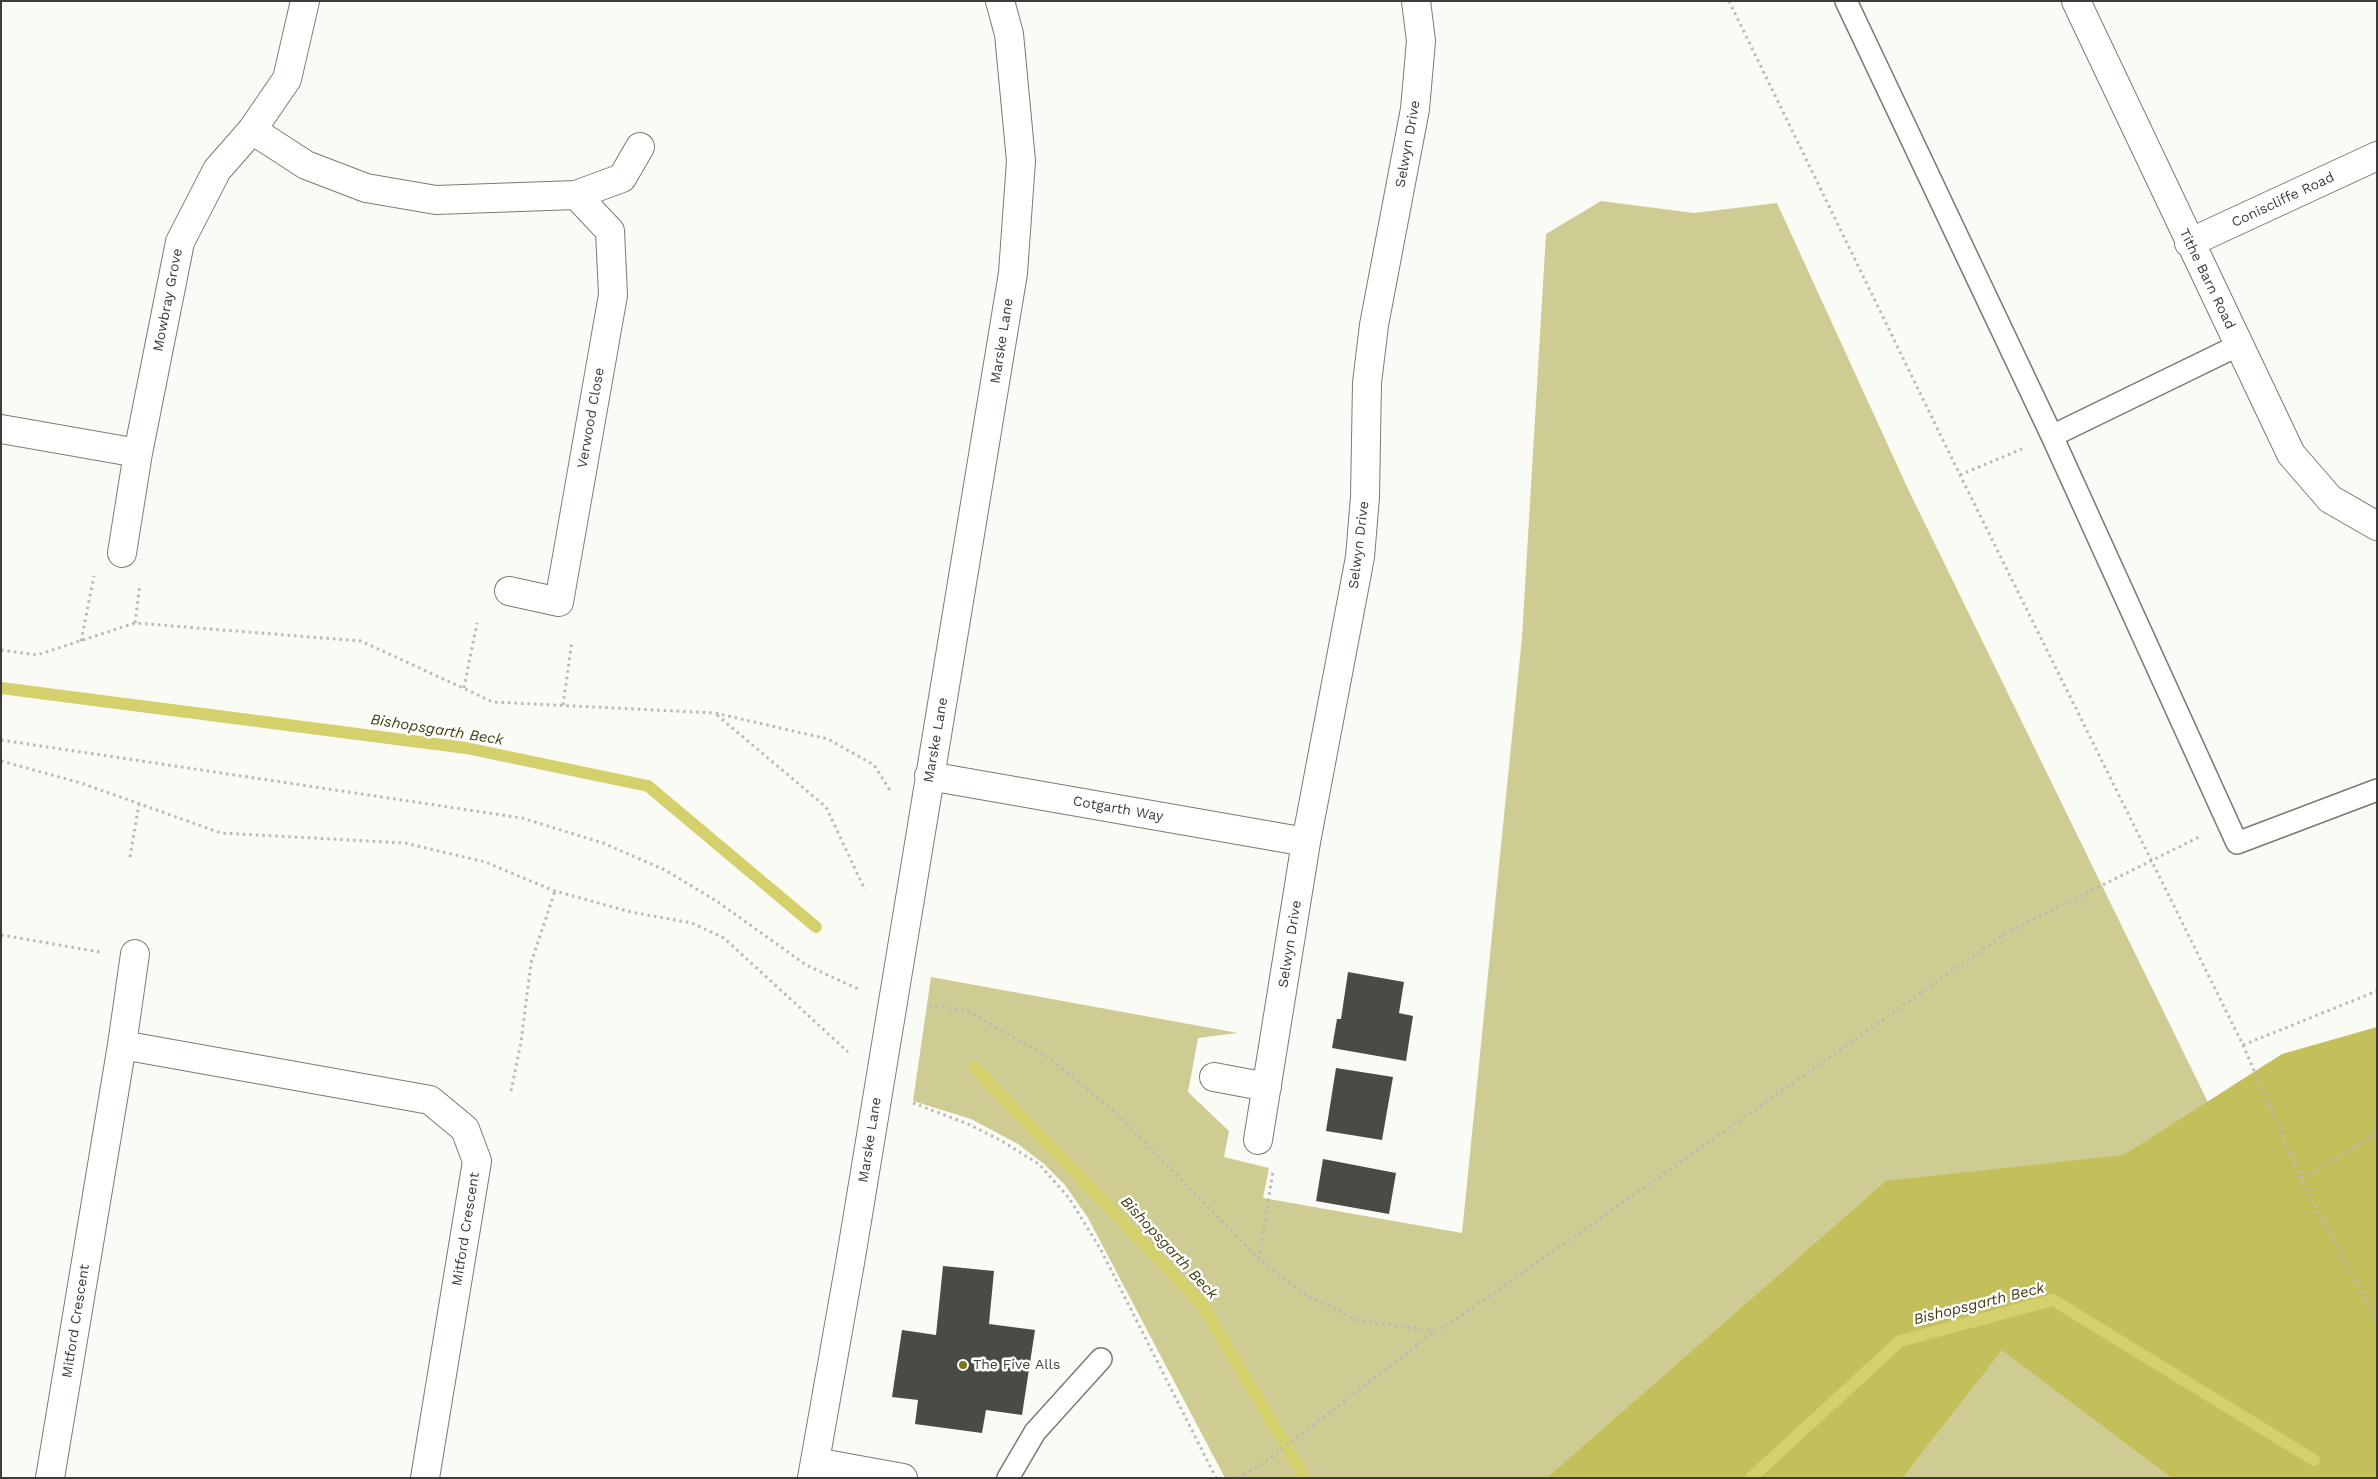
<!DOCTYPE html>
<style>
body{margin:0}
#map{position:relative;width:2378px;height:1479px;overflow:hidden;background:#fbfbf5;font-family:"Work Sans",sans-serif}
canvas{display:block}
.frame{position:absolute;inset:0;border:2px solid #3c3c3a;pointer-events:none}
</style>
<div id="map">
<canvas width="2378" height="1479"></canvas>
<div class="frame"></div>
</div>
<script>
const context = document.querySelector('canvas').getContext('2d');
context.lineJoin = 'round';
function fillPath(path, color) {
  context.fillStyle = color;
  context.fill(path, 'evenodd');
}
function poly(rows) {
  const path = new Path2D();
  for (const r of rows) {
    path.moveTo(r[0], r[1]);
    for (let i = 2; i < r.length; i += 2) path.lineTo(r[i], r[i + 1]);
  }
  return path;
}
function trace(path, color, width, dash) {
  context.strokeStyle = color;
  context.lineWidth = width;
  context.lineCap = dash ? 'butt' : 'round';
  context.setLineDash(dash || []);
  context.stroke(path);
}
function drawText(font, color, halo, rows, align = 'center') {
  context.font = font + ' "Work Sans",sans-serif';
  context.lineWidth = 5;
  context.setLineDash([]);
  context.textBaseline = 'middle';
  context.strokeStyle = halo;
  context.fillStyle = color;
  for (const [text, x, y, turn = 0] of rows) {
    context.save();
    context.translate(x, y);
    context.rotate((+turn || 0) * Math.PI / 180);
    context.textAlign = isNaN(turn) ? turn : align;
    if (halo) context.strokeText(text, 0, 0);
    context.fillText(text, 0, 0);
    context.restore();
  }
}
const green = poly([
 [1601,201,1694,213,1777,203,1908,489,2287,1264,2377,1478,1225,1478,1088,1218,1065,1185,1044,1164,1018,1144,971,1119,913,1101,931,977,1238,1033,1198,1038,1188,1092,1229,1131,1224,1157,1269,1168,1263,1198,1462,1233,1522,637,1546,234]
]);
const forest = poly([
 [2377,1027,2377,1478,2172,1478,2002,1350,1902,1478,1547,1478,1886,1181,2124,1155,2282,1054]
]);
const stream = poly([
 [1,688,466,748,648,786,816,927],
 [974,1067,1201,1303,1305,1478],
 [1751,1478,1900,1341,2053,1300,2314,1460]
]);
const building = poly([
 [1348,972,1404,982,1399,1013,1413,1016,1406,1061,1332,1048,1337,1019,1341,1019],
 [1336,1068,1393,1077,1382,1140,1326,1131],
 [1323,1159,1396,1173,1389,1214,1316,1201],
 [943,1266,994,1271,989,1324,1035,1330,1022,1415,986,1410,982,1433,915,1424,918,1400,892,1397,902,1330,936,1335]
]);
const path = poly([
 [1729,1,1960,475,2243,1045,2301,1179,2377,1321],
 [1960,475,2022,449],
 [135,623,140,584],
 [81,641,94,576],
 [1,650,37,655,135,623,361,641,493,702,715,713,828,739,874,765,891,792],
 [464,688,477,623],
 [563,705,572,641],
 [717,715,826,807,865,890],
 [1,740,522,818,603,843,665,870,718,902,806,965,858,989],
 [1,761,81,783,221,833,405,843,485,862,555,891,631,912,692,923,724,938,848,1052],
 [130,857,139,804],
 [1,935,100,952],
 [929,1005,968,1011,1048,1057,1118,1115,1259,1259,1301,1292,1357,1320,1435,1331,1458,1318,2006,933,2199,837],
 [2243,1045,2377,991],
 [511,1091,521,1042,531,963,555,891],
 [913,1103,968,1124,1000,1140,1039,1164,1069,1198,1101,1250,1216,1478],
 [2301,1179,2377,1133],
 [1259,1259,1273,1171],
 [1238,1478,1264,1463,1434,1332]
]);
const lane = poly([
 [1846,1,2052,436,2237,843,2377,790],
 [2052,436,2239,345],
 [1008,1478,1035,1432,1101,1359]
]);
const street = poly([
 [2076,1,2291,454,2330,499,2377,526],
 [252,130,306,165,366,188,436,200,576,195,610,231,613,295,559,602,509,591],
 [576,195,622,178,640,147],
 [2189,243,2377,156],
 [1,429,138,453],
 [122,553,138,453,180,242,217,170,252,130,287,79,305,1],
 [929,776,1306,842],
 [122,1045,430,1100,465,1129,477,1161,425,1478],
 [1214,1077,1267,1087],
 [1258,1140,1306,842,1360,557,1365,497,1367,383,1374,325,1415,109,1421,41,1416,1],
 [815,1462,903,1478],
 [50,1478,122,1045,135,954],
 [812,1478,851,1257,1013,273,1021,161,1009,34,1000,1]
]);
const markers = [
 [963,1365,5,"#797519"]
];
const streetNames = [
 ["Selwyn Drive",1408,144,-80],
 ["Coniscliffe Road",2283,200,-25],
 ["Tithe Barn Road",2207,279,64],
 ["Mowbray Grove",168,300,-79],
 ["Marske Lane",1002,341,-81],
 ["Verwood Close",591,418,-80],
 ["Selwyn Drive",1359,545,-83],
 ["Marske Lane",936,740,-80],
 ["Cotgarth Way",1118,809,10],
 ["Selwyn Drive",1290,944,-81],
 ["Marske Lane",870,1140,-81],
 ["Mitford Crescent",466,1229,-81],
 ["Mitford Crescent",76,1321,-81]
];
const poiNames = [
 ["The Five Alls",973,1365]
];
const waterNames = [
 ["Bishopsgarth Beck",437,730,9],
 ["Bishopsgarth Beck",1169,1248,47],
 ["Bishopsgarth Beck",1979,1304,-14]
];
fillPath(green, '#cecc92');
fillPath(forest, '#c3bf5a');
trace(stream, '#d4d06c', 12);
fillPath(building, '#4b4b46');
trace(lane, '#7b7b75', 24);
trace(street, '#7b7b75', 30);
trace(path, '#babab5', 3, [2.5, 4]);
trace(lane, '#fff', 21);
trace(street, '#fff', 28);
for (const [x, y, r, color] of markers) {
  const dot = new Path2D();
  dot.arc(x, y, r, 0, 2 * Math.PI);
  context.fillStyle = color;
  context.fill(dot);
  trace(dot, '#fffffe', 2);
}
drawText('14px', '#3c3c3a', '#fffffe', streetNames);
drawText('14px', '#3c3c3a', '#fffffe', poiNames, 'left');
drawText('italic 15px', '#403e13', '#fffffe', waterNames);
</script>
